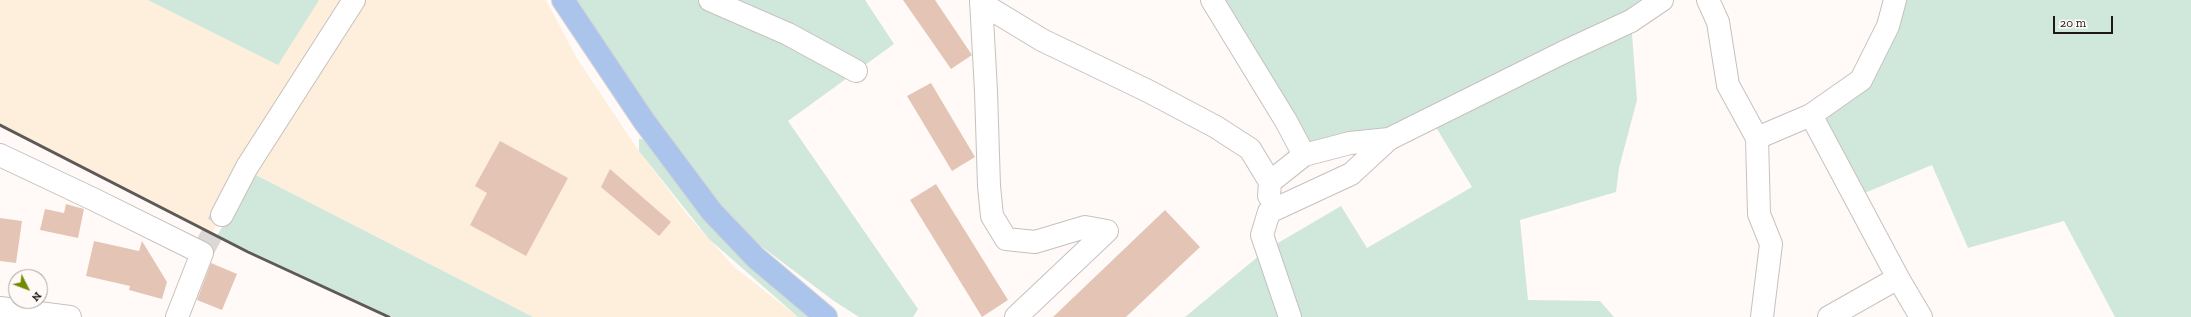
<!DOCTYPE html>
<style>
body{margin:0}
#map{position:relative;width:2191px;height:317px;overflow:hidden;background:#fffaf7;font-family:"Zilla Slab",serif}
canvas{display:block}
.north{position:absolute;left:8px;top:269px;width:40px;height:40px;box-sizing:border-box;background:#fffaf7;border:1px solid #a4a09e;border-radius:50%;rotate:132deg;font-size:11px;font-weight:700;line-height:16px;text-align:center;color:#1c1918}
.north::after{content:'';display:block;margin:auto;width:14px;height:18px;background:#728b00;clip-path:polygon(50% 0,100% 100%,50% 72%,0 100%)}
.scale{position:absolute;left:2053px;top:16px;width:60px;height:18px;box-sizing:border-box;border:2px solid #1c1918;border-top:0;padding-left:5px;font-size:12px;line-height:14px;white-space:nowrap;color:#1c1918;-webkit-text-stroke:3px #fffaf7;paint-order:stroke}
</style>
<div id="map">
<canvas width="2191" height="317"></canvas>
<div class="north">N</div>
<div class="scale">20 m</div>
</div>
<script>
const context = document.querySelector('canvas').getContext('2d');
context.lineJoin = 'round';
function fillPath(path, color) {
  context.fillStyle = color;
  context.fill(path, 'evenodd');
}
function poly(rows) {
  const path = new Path2D();
  for (const r of rows) {
    path.moveTo(r[0], r[1]);
    for (let i = 2; i < r.length; i += 2) path.lineTo(r[i], r[i + 1]);
  }
  return path;
}
function trace(path, color, width, dash) {
  context.strokeStyle = color;
  context.lineWidth = width;
  context.lineCap = dash ? 'butt' : 'round';
  context.setLineDash(dash || []);
  context.stroke(path);
}
const industrial = poly([
 [0,0,546,0,576,57,634,144,686,213,734,267,798,317,533,317,252,173,247,168,212,233,0,125]
]);
const green = poly([
 [148,0,319,0,278,65],
 [567,0,865,0,894,44,788,121,918,309,913,317,859,317,834,301,709,207],
 [1212,0,1662,0,1631,21,1637,100,1619,168,1616,192,1520,220,1528,300,1600,301,1614,317,1185,317,1266,250,1341,206,1367,248,1472,187,1431,119,1304,155],
 [1895,0,2191,0,2191,317,2115,317,2064,221,1968,248,1932,165,1855,197,1811,115,1861,80],
 [639,139,642,139,647,144,707,218,815,317,798,317,709,239,639,151],
 [252,173,533,317,392,317,217,236]
]);
const building = poly([
 [903,0,935,0,972,55,951,69],
 [931,83,975,157,952,171,907,96],
 [500,141,568,178,526,256,470,225,487,193,475,186],
 [610,169,671,222,659,236,601,187],
 [936,184,1008,300,982,317,910,200],
 [66,204,84,209,78,238,40,230,45,209,64,213],
 [1165,210,1200,247,1126,317,1053,317],
 [0,218,22,221,16,263,0,261],
 [94,241,139,251,142,241,167,282,162,299,129,290,130,286,86,276],
 [211,263,237,274,222,310,197,300]
]);
const minorTunnel = poly([
 [202,253,222,215]
]);
const minor = poly([
 [710,0,788,34,856,71],
 [981,0,986,91,989,186,992,216,1006,239,1035,242,1085,227,1107,231,1016,317],
 [1212,0,1286,121,1304,155],
 [1708,0,1718,22,1728,85,1757,138],
 [981,3,1042,40,1148,91,1216,127,1250,149,1270,182],
 [1811,115,1898,278,1921,317],
 [0,155,95,200,202,253,177,317],
 [1269,196,1270,182,1304,155,1350,143,1389,139],
 [222,215,247,167,354,0],
 [0,308,70,317],
 [1290,317,1262,235,1269,212,1351,174,1389,139,1564,52,1631,21,1662,0],
 [1762,317,1771,244,1759,214,1757,138,1811,115,1861,80,1888,26,1895,0],
 [1829,317,1898,278]
]);
const major = poly([
 [563,0,644,121,712,212,756,258,826,317]
]);
const rail = poly([
 [0,125,248,252,389,317]
]);
fillPath(industrial, '#feeedc');
fillPath(green, '#d0e7db');
fillPath(building, '#e4c5b5');
trace(minorTunnel, '#ddd8d6', 22, [22, 11]);
trace(minor, '#c7c1be', 24);
trace(major, '#d6d6d5', 24);
trace(minor, '#fff', 22);
trace(major, '#aac4eb', 22);
trace(rail, '#5c5957', 3);
</script>
